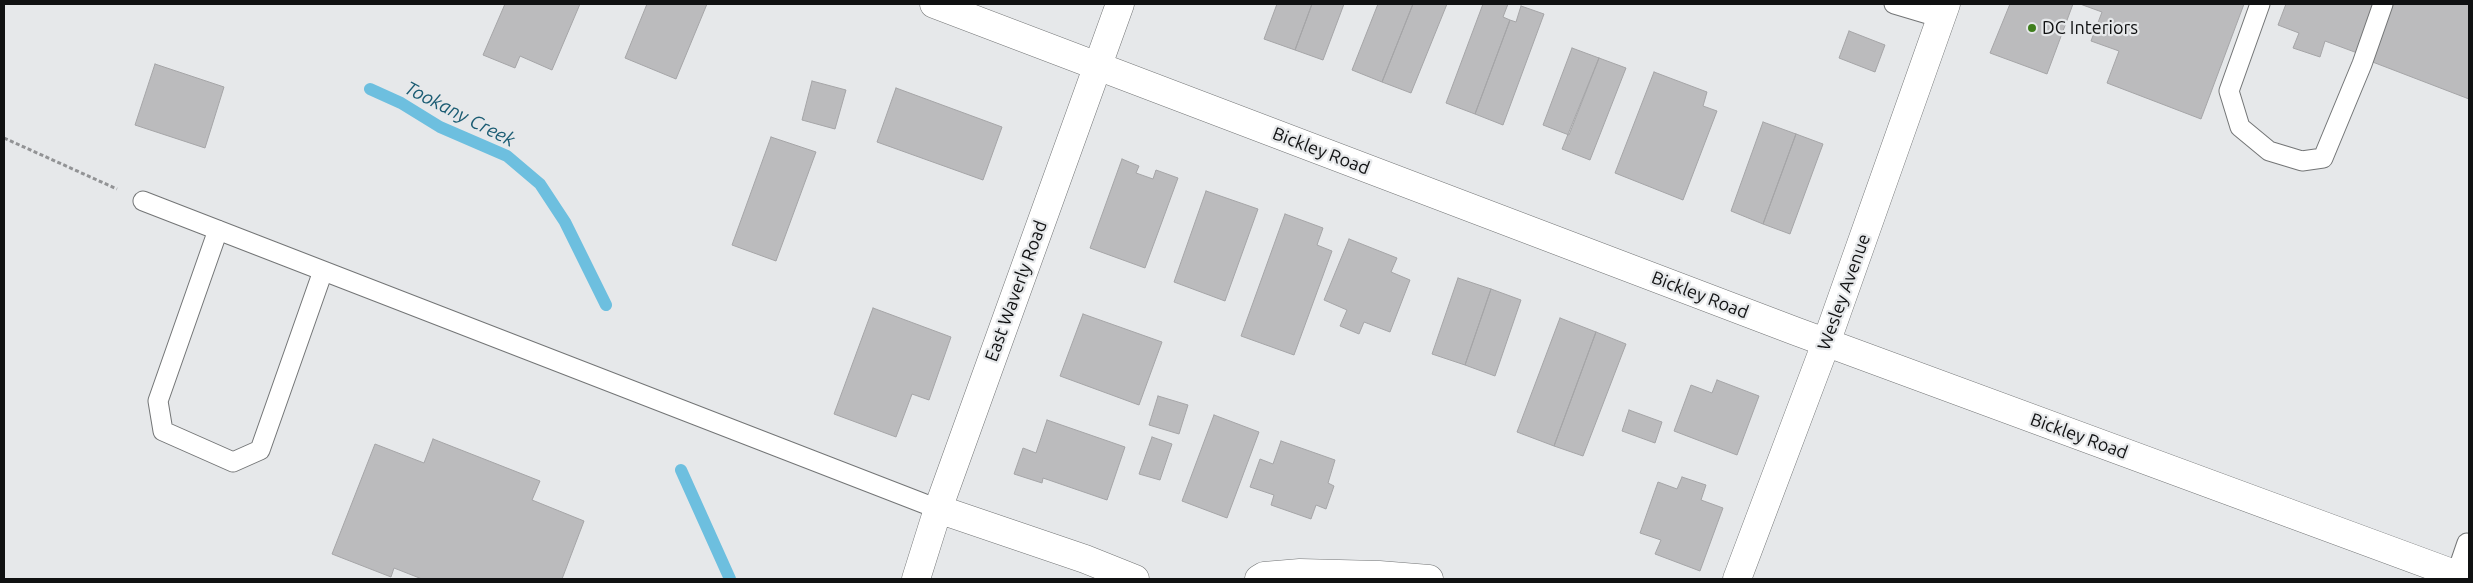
<!DOCTYPE html>
<style>
body{margin:0}
#map{position:relative;width:2473px;height:583px;overflow:hidden;background:#e6e8ea;font-family:Ubuntu,sans-serif}
canvas{display:block}
.frame{position:absolute;inset:0;border:5px solid #101112;pointer-events:none}
</style>
<div id="map">
<canvas width="2473" height="583"></canvas>
<div class="frame"></div>
</div>
<script>
const context = document.querySelector('canvas').getContext('2d');
context.lineJoin = 'round';
function poly(rows) {
  const path = new Path2D();
  for (const r of rows) {
    path.moveTo(r[0], r[1]);
    for (let i = 2; i < r.length; i += 2) path.lineTo(r[i], r[i + 1]);
  }
  return path;
}
function trace(path, color, width, dash) {
  context.strokeStyle = color;
  context.lineWidth = width;
  context.lineCap = dash ? 'butt' : 'round';
  context.setLineDash(dash || []);
  context.stroke(path);
}
function fillPath(path, color) {
  context.fillStyle = color;
  context.fill(path, 'evenodd');
}
function drawText(font, color, halo, rows, align = 'center') {
  context.font = font + ' Ubuntu,sans-serif';
  context.lineWidth = 4.5;
  context.setLineDash([]);
  context.textBaseline = 'middle';
  context.strokeStyle = halo;
  context.fillStyle = color;
  for (const [text, x, y, turn = 0] of rows) {
    context.save();
    context.translate(x, y);
    context.rotate((+turn || 0) * Math.PI / 180);
    context.textAlign = isNaN(turn) ? turn : align;
    if (halo) context.strokeText(text, 0, 0);
    context.fillText(text, 0, 0);
    context.restore();
  }
}
const stream = poly([
 [370,89,401,103,440,127,507,156,540,184,565,222,606,305],
 [681,470,730,579]
]);
const building = poly([
 [505,4,580,4,552,70,520,56,515,68,483,55,505,4],
 [647,4,707,4,676,79,625,58,647,4],
 [1277,4,1312,4,1295,50,1264,39,1277,4],
 [1312,4,1344,4,1323,60,1295,50,1312,4],
 [1378,4,1413,4,1382,82,1352,70,1378,4],
 [1413,4,1447,4,1411,93,1382,82,1413,4],
 [1483,4,1508,4,1503,17,1510,20,1475,114,1446,103,1483,4],
 [2010,4,2073,4,2047,74,1990,53,2010,4],
 [2080,4,2244,4,2201,119,2107,83,2119,51,2091,41,2102,12,2080,4],
 [2286,4,2378,4,2360,54,2325,41,2320,57,2293,48,2299,33,2278,25,2286,4],
 [2391,4,2469,4,2469,99,2370,61,2391,4],
 [1521,6,1544,14,1503,125,1475,114,1510,20,1516,22,1521,6],
 [1849,31,1885,45,1875,72,1839,58,1849,31],
 [1572,48,1599,58,1569,135,1543,125,1572,48],
 [1599,58,1626,68,1590,160,1562,149,1599,58],
 [155,64,224,87,205,148,135,125,155,64],
 [1654,72,1707,92,1703,106,1717,111,1683,200,1615,173,1654,72],
 [812,81,846,90,835,129,802,120,812,81],
 [896,88,1002,127,983,180,877,142,896,88],
 [1763,122,1796,134,1763,224,1731,211,1763,122],
 [1796,134,1823,144,1790,234,1763,224,1796,134],
 [771,137,816,152,776,261,732,245,771,137],
 [1122,159,1139,166,1136,173,1153,179,1156,170,1178,178,1145,268,1090,248,1122,159],
 [1206,191,1258,209,1225,301,1174,282,1206,191],
 [1285,214,1323,228,1317,245,1332,251,1294,355,1241,336,1285,214],
 [1349,239,1397,258,1391,272,1410,280,1390,332,1364,322,1359,334,1340,326,1347,310,1324,300,1349,239],
 [1458,278,1491,289,1465,365,1432,354,1458,278],
 [1491,289,1521,300,1495,376,1465,365,1491,289],
 [873,308,951,337,929,400,912,394,896,437,834,414,873,308],
 [1083,314,1162,342,1139,405,1060,376,1083,314],
 [1560,318,1596,332,1554,446,1517,432,1560,318],
 [1596,332,1626,344,1583,456,1554,446,1596,332],
 [1717,380,1759,396,1737,455,1674,431,1691,385,1712,393,1717,380],
 [1158,396,1188,405,1179,434,1149,425,1158,396],
 [1629,410,1662,422,1655,443,1622,431,1629,410],
 [1214,415,1259,432,1227,518,1182,501,1214,415],
 [1047,420,1125,447,1107,500,1043,478,1042,483,1014,474,1023,448,1036,453,1047,420],
 [1152,437,1172,444,1160,480,1139,474,1152,437],
 [433,439,540,481,532,500,584,521,562,579,422,579,394,568,391,577,332,554,375,444,424,463,433,439],
 [1281,441,1335,460,1328,483,1334,486,1326,509,1316,505,1311,519,1271,505,1274,495,1250,487,1260,459,1273,464,1281,441],
 [1682,477,1706,485,1701,500,1723,508,1700,571,1655,554,1661,540,1640,533,1658,482,1677,489,1682,477]
]);
const path = poly([
 [4,138,117,189]
]);
const service = poly([
 [1894,4,1941,18],
 [2260,4,2229,91,2240,127,2269,151,2302,161,2323,158,2362,64,2383,4],
 [143,201,938,509],
 [218,230,158,401,163,431,233,462,260,450,323,271],
 [2456,575,2467,543]
]);
const minor = poly([
 [934,4,1795,331,2468,579],
 [938,509,1085,559,1135,579],
 [916,579,938,509,1120,4],
 [1259,579,1264,576,1300,573,1379,575,1429,579],
 [1737,579,1826,343,1946,4]
]);
const markers = [
 [2032,28,5,"#3f7e1d"]
];
const poiNames = [
 ["DC Interiors",2042,28]
];
const streetNames = [
 ["Bickley Road",1321,151,21],
 ["East Waverly Road",1016,291,-70],
 ["Wesley Avenue",1844,292,-70],
 ["Bickley Road",1700,295,21],
 ["Bickley Road",2079,436,20]
];
const waterNames = [
 ["Tookany Creek",460,114,27]
];
trace(stream, '#6dbfdf', 12);
fillPath(building, '#bbbbbd');
trace(building, '#a5a5a7', 1);
trace(service, '#737576', 21);
trace(minor, '#737576', 29);
trace(path, '#929395', 3, [4, 2.5]);
trace(service, '#fff', 19);
trace(minor, '#fff', 28);
for (const [x, y, r, color] of markers) {
  const dot = new Path2D();
  dot.arc(x, y, r, 0, 2 * Math.PI);
  context.fillStyle = color;
  context.fill(dot);
  trace(dot, '#e6e8ea', 2);
}
drawText('18px', '#101112', '#e6e8ea', poiNames, 'left');
drawText('18px', '#101112', '#e6e8ea', streetNames);
drawText('italic 19px', '#1b5c73', '#e6e8ea', waterNames);
</script>
